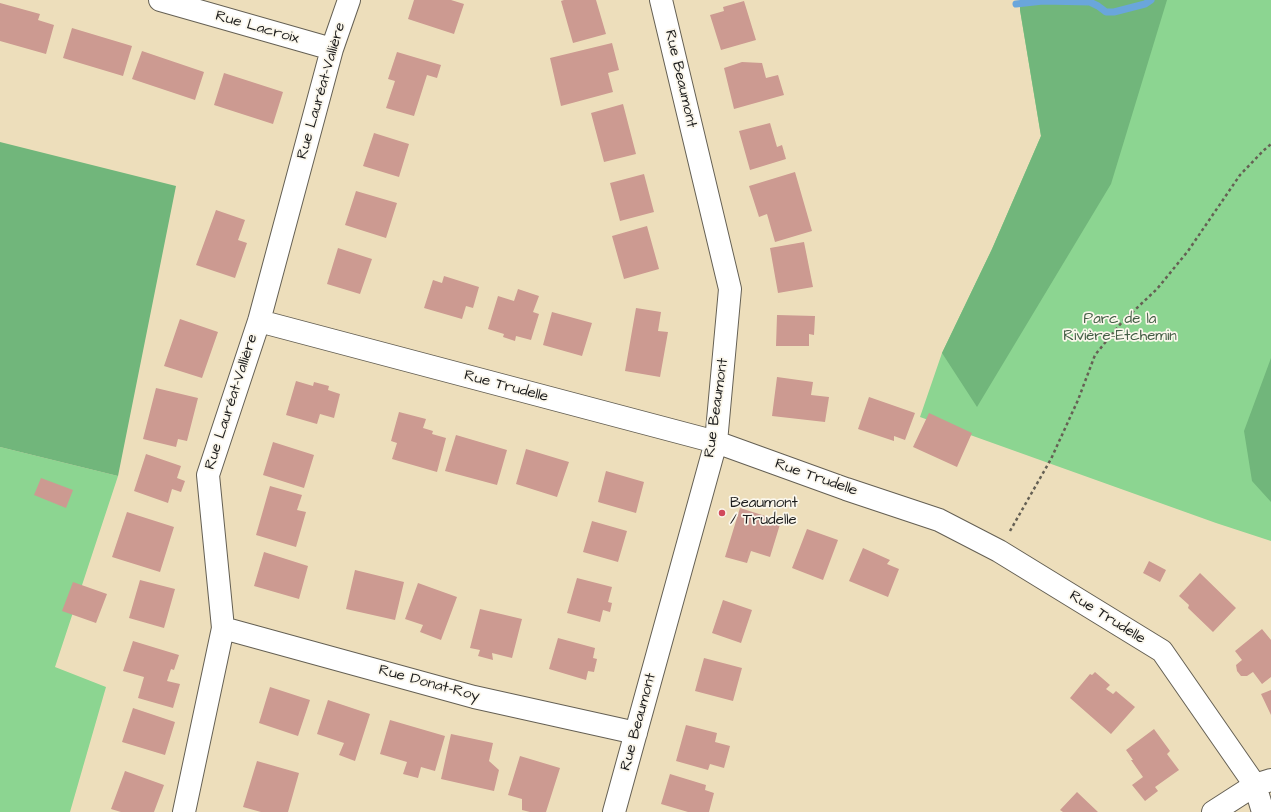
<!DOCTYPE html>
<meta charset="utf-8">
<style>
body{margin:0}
canvas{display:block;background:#eddebb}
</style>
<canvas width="1271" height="812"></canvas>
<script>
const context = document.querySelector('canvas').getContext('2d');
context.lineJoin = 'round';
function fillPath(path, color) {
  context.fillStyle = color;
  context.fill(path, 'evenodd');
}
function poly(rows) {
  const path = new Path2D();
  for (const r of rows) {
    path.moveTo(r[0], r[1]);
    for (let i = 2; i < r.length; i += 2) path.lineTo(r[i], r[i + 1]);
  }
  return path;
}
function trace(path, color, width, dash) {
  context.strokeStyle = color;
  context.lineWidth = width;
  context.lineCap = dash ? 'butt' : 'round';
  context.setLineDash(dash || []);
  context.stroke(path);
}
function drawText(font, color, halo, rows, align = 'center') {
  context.font = font + ' "Architects Daughter",sans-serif';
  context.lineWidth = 3.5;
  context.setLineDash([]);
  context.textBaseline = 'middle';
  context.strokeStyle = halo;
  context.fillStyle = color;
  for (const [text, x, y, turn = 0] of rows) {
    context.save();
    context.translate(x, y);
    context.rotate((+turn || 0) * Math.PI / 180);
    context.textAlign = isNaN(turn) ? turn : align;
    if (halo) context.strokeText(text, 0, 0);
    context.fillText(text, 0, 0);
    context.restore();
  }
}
const green = poly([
 [1020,0,1271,0,1271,541,1216,523,920,417,942,353,992,249,1041,136,1020,10],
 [0,447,118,476,55,667,106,687,70,812,0,812]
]);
const forest = poly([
 [1020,0,1167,0,1111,184,977,407,942,353,992,249,1041,136,1020,10],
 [0,142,176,186,118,476,0,447],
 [1271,358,1271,502,1252,481,1244,431]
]);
const stream = poly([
 [1016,4,1043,1,1090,2,1098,6,1106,12,1114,12,1145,4,1151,0]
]);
const building = poly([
 [414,0,451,0,464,4,454,34,408,19],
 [564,0,596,0,606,34,573,43,561,1],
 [744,1,756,40,721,50,710,15,724,11,723,7],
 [0,3,40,14,38,20,54,25,46,54,0,41],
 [72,28,132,46,123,76,63,58],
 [612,43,619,70,608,73,613,92,561,106,550,58],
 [142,51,204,72,195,100,132,79],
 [397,52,441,65,437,78,427,75,414,116,386,108,395,81,388,79],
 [742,62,762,63,766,78,778,75,784,95,734,109,724,68],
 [224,73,283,92,273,124,214,105],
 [623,104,636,154,604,162,591,113],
 [770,123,777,147,782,145,786,159,750,170,739,131],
 [374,133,409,144,399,177,363,166],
 [795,172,812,231,775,242,767,214,759,217,749,186],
 [644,174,654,212,620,221,610,183],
 [356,191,397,203,386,238,345,225],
 [216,210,245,220,238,240,247,243,235,278,196,265],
 [647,226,659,269,624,279,612,236],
 [804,242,813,287,778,293,770,248],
 [338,248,372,259,360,294,327,284],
 [444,276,479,287,473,308,466,306,462,319,424,308,433,280,442,283],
 [518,289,539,296,533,312,539,314,531,340,516,336,515,341,503,337,504,334,488,329,498,296,514,301],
 [636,308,661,312,658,331,668,332,660,377,625,371],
 [552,312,592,323,582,356,543,345],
 [777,315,815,316,814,335,809,334,809,346,776,346],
 [180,319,218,332,202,378,164,366],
 [777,377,813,382,811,395,829,397,825,422,772,416],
 [296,381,313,386,314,382,329,386,328,390,340,394,334,418,320,414,317,424,286,415],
 [156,388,198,398,187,441,178,439,176,447,143,439],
 [869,397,915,413,905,440,894,436,894,441,858,429],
 [399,412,426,419,423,428,433,431,432,434,446,438,437,472,392,459,397,443,391,441],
 [929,413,972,433,957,467,913,447],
 [456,435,507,450,497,485,445,471],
 [273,442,314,455,304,488,263,475],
 [526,449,569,462,557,497,516,484],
 [146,454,181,466,177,478,185,481,181,492,172,489,168,503,134,491],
 [606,471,644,482,636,513,598,502],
 [41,478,73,490,66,508,34,495],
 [270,486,302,495,297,510,306,512,296,547,256,535],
 [740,508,781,521,770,557,751,551,747,563,725,557],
 [127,512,174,527,160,572,112,557],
 [592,521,627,531,618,562,583,552],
 [807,529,838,540,823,580,792,568],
 [863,548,890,560,887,564,899,569,888,597,849,581],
 [264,552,308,566,299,599,254,586],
 [1149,561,1166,570,1160,582,1143,573],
 [355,570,404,582,395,620,346,609],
 [1200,573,1236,608,1213,632,1188,608,1189,605,1179,596],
 [577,578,612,587,608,602,612,603,610,612,603,610,600,622,567,613],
 [140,580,175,589,164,628,129,618],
 [73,582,107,594,96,623,62,611],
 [418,583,457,597,441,640,420,632,423,625,405,619],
 [723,600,752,610,741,643,712,633],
 [480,609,522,619,512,658,492,653,493,660,478,656,480,650,470,648],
 [1262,629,1271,640,1271,677,1262,684,1253,672,1247,676,1241,676,1237,671,1236,665,1242,660,1235,651],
 [558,638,595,648,593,658,597,659,594,672,588,671,586,680,549,669],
 [133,641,179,655,174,670,171,669,167,681,180,684,173,708,138,698,144,677,123,671],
 [704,658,742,668,733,701,695,691],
 [1095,672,1110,685,1106,689,1113,694,1116,691,1135,707,1111,734,1070,698,1090,674,1092,675],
 [270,687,310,700,298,736,259,723],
 [1271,690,1271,715,1261,694],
 [328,700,370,714,355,761,339,755,344,743,317,734],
 [133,708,175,722,165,755,122,742],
 [390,720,445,736,435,771,421,767,418,778,403,774,407,762,380,754],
 [686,725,717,733,715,742,730,746,724,768,710,764,708,770,676,761],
 [1154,729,1170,751,1167,754,1179,770,1155,787,1158,791,1145,801,1132,785,1143,777,1131,760,1133,760,1126,750],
 [451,734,493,743,489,761,499,770,494,791,441,779],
 [520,756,560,768,546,812,530,812,522,810,522,799,508,795],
 [257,761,299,773,288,812,261,812,243,807],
 [125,771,164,785,154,812,121,812,111,809],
 [670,774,706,785,705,790,714,793,709,812,688,812,661,804],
 [1077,792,1098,812,1063,812,1060,810]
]);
const path = poly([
 [1010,531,1051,459,1078,400,1095,355,1122,322,1157,289,1188,251,1240,175,1263,151,1271,144]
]);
const street = poly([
 [160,0,332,49],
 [259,321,716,442,846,489,939,520,999,551,1162,651,1255,785,1263,812],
 [223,628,474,697,636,733],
 [184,812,223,628,208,475,259,321,332,49,349,0],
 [614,812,716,442,730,289,661,0],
 [1213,812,1255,785,1271,780]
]);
const markers = [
 [722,513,4,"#d1495b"]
];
const streetNames = [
 ["Rue Lacroix",257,28,16],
 ["Rue Beaumont",680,79,77],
 ["Rue Lauréat-Vallière",322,91,-74],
 ["Rue Trudelle",506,387,15],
 ["Rue Lauréat-Vallière",232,402,-72],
 ["Rue Beaumont",717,408,-82],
 ["Rue Trudelle",816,478,19],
 ["Rue Trudelle",1107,618,32],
 ["Rue Donat-Roy",429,684,15],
 ["Rue Beaumont",639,722,-75]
];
const parkNames = [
 ["Parc de la",1120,320],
 ["Rivière-Etchemin",1120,337]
];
const poiNames = [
 ["Beaumont",730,504],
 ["/ Trudelle",730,521]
];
fillPath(green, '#8cd591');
fillPath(forest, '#71b67b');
trace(stream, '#6aa6db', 7);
fillPath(building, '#cc9a91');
trace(street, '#656054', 24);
trace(path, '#656054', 2.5, [3, 3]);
trace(street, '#fff', 22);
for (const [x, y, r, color] of markers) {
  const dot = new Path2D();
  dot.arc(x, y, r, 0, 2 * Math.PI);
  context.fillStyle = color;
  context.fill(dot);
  trace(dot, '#fbf7ec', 1.5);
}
drawText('15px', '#1c1c1c', '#fbf7ec', streetNames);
drawText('15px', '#435d45', '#fbf7ec', parkNames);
drawText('15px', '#1c1c1c', '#fbf7ec', poiNames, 'left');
</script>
